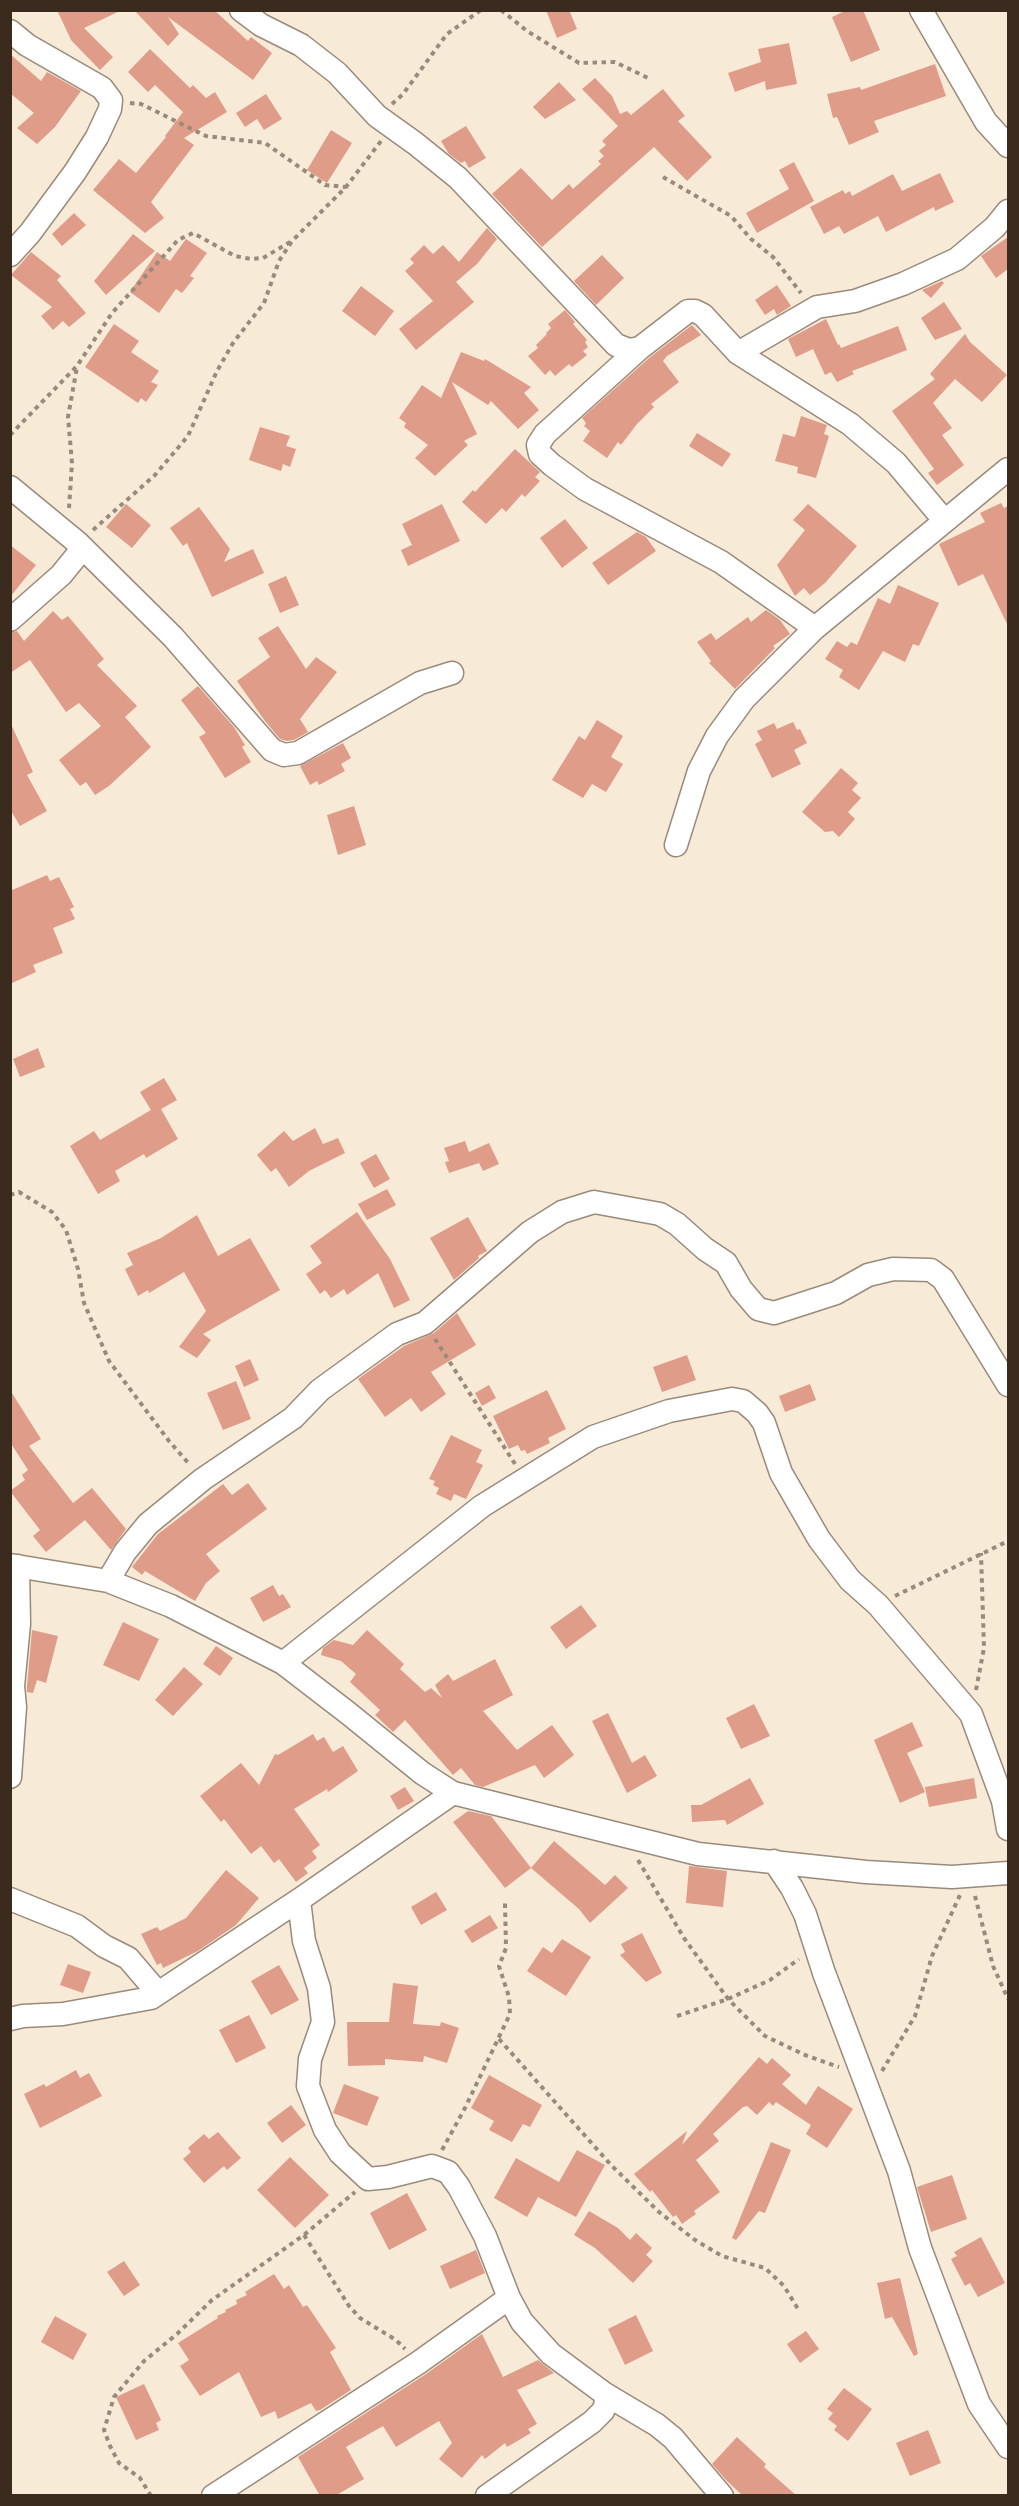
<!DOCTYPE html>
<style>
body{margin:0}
#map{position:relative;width:1019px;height:2506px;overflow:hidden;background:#f7ebd8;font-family:"IM FELL English",serif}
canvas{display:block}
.frame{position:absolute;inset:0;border:12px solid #3b2a1e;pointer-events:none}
</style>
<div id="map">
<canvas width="1019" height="2506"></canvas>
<div class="frame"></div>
</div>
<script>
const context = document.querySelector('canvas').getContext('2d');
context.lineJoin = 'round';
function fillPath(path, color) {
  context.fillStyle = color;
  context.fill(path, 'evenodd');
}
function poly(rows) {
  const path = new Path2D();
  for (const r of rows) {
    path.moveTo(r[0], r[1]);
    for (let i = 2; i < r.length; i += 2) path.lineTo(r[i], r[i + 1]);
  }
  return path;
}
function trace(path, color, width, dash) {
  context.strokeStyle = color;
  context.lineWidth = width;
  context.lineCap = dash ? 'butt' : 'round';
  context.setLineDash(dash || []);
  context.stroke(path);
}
const building = poly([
 [57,10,122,10,84,28,113,57,100,70,71,40],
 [134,10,214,10,248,41,251,37,272,53,253,80,168,17,179,34,168,46],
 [546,10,569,10,577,29,557,38],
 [847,10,863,10,880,50,851,62,832,17],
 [789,43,797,84,766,90,765,81,735,92,728,73,761,62,758,49],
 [150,49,190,88,193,85,206,98,215,92,227,112,184,138,194,145,151,202,164,218,145,233,93,190,119,159,136,173,166,137,165,136,183,112,155,85,148,92,128,72],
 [10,54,41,81,47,72,81,91,55,127,37,144,17,128,34,113,10,93],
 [935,64,946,96,874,121,879,132,849,145,837,117,833,118,827,94,860,87,861,90],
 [595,78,612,96,620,114,627,111,631,115,663,89,685,116,678,121,712,157,687,181,654,147,542,247,492,194,521,168,552,200,569,184,573,189,601,164,598,161,604,156,599,151,606,145,602,141,618,126,582,89],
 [559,82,576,100,545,119,533,107],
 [266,94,282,119,264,130,257,119,245,127,236,113],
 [466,126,486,158,469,168,465,161,461,163,449,154,441,141],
 [331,130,352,143,327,183,307,170],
 [794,162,814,201,757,233,746,213,789,189,779,170],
 [940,173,954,202,935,211,934,207,886,232,878,216,844,234,839,226,824,234,810,207,843,190,845,194,850,191,852,196,893,174,902,191],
 [74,213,86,225,62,246,52,234],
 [487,228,497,239,477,264,456,282,474,302,416,350,399,329,433,301,405,271,414,263,410,259,424,245,433,254,443,245,459,262],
 [133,234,155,251,106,295,94,281],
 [1008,237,1008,269,996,278,981,256],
 [186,239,207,253,190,276,194,278,182,293,176,289,159,313,130,292,157,252,170,261],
 [31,252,61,276,57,280,86,313,69,327,63,321,53,330,41,316,52,307,11,275],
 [602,255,624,278,596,305,574,281],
 [942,281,944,283,931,298,922,290],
 [777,285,791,306,777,315,774,309,765,315,755,300],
 [361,286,394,311,375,336,342,311],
 [944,302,962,329,935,340,921,318],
 [565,310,575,322,573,324,587,340,585,342,588,347,583,351,587,355,572,367,569,364,555,376,550,370,545,375,528,356,538,348,536,345,547,334,546,333,551,328,548,324],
 [826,319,838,345,839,344,841,348,898,326,907,350,852,371,854,374,837,382,831,372,825,375,813,349,796,357,788,339],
 [114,324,139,341,131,352,159,371,151,382,158,385,146,402,141,398,138,403,85,367],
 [692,325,701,335,667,356,663,361,679,382,651,404,654,407,637,424,621,445,618,442,607,458,583,441,590,431,584,426,586,423,582,418,649,358],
 [965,334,970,342,1007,375,982,402,955,379,933,403,952,428,942,435,964,465,937,485,928,473,934,469,892,411,935,379,930,374],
 [461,352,484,361,485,359,531,387,524,393,539,410,518,429,491,401,488,405,452,382,477,434,464,441,468,445,435,476,415,458,428,445,404,427,406,423,399,418,422,385,441,398],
 [801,416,827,425,824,434,829,436,816,478,797,473,798,467,775,461,783,434,795,437],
 [260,427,290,436,286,446,296,449,290,467,283,464,281,471,249,460],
 [697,433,731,454,722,467,689,446],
 [515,449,540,472,535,477,540,481,525,497,522,494,506,512,502,508,486,524,462,502,473,490,475,492],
 [1001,503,1004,508,1008,506,1008,626,983,574,958,586,939,544,985,522,980,513],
 [126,504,151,525,132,548,106,527],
 [442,504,460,541,408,566,401,550,412,545,402,524],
 [808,504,857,546,825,583,810,595,804,588,795,596,777,565,805,530,793,520],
 [199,507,230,549,224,562,253,549,264,573,212,597,187,543,183,546,170,528],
 [565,519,588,548,562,568,540,538],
 [637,532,646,537,656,551,608,585,592,563],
 [10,545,36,565,10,597],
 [286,576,299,605,280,613,268,584],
 [898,585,939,603,919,646,913,644,905,662,883,651,859,690,839,677,843,670,825,659,837,641,847,647,851,642,857,645,878,598,890,604],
 [766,610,780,620,790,634,773,646,775,648,735,689,709,663,711,661,697,642,711,633,716,640,748,617,751,622],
 [53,611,62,620,68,616,104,659,97,665,137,706,125,717,151,747,109,786,95,795,86,782,80,786,59,760,101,726,79,703,66,712,30,660,10,673,10,633,17,631,24,641],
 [278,626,306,669,316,657,337,672,300,719,308,732,294,740,287,741,280,739,265,721,237,681,270,657,258,638],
 [198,686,234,727,245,745,242,747,251,762,225,778,199,737,206,733,181,700],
 [597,720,623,736,611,757,623,764,606,792,592,784,583,798,552,780,579,736,585,740],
 [10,722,33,772,27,775,47,811,20,826,10,809],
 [793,722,797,730,800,729,807,743,794,750,801,764,772,778,755,744,762,740,757,731,774,723,777,729],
 [343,743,351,758,341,764,345,771,319,785,317,781,310,785,300,766],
 [841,768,858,783,852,790,861,798,848,812,855,819,839,837,833,831,825,832,802,812],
 [354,806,366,845,338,855,327,815],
 [47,875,50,881,59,877,74,907,70,909,75,919,53,928,63,953,33,965,36,972,10,984,10,891],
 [38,1048,45,1067,20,1077,13,1059],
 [164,1078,177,1100,161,1109,178,1139,146,1158,144,1154,115,1171,120,1181,98,1194,70,1146,94,1131,100,1140,151,1110,140,1092],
 [315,1128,323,1144,338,1138,345,1153,309,1171,289,1187,276,1168,271,1172,257,1155,284,1131,293,1141],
 [465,1141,469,1152,489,1143,499,1164,483,1171,479,1163,449,1173,445,1162,449,1161,444,1148],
 [376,1154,390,1179,374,1188,360,1163],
 [387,1189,396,1205,367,1220,358,1204],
 [357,1212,390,1259,410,1300,394,1308,378,1273,347,1295,344,1289,331,1298,325,1290,320,1294,306,1274,322,1263,310,1246],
 [197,1215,218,1256,250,1238,280,1290,203,1334,211,1340,197,1358,179,1347,206,1311,184,1272,149,1293,148,1290,138,1296,125,1269,133,1265,127,1253,161,1238],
 [468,1217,487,1251,478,1256,479,1258,454,1280,430,1238],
 [457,1313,476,1345,431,1372,446,1394,421,1412,411,1398,385,1417,358,1379,404,1346,434,1333],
 [687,1355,696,1380,662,1392,653,1367],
 [250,1359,259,1380,244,1387,235,1366],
 [236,1381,251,1419,223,1430,207,1393],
 [810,1384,816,1400,785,1412,779,1396],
 [489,1385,496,1398,482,1406,475,1393],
 [10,1390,41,1439,29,1446,73,1503,92,1488,126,1529,111,1550,85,1520,46,1552,33,1536,40,1530,10,1491,25,1480,22,1475,28,1470,10,1442],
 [547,1390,566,1429,548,1438,550,1443,527,1454,525,1450,521,1451,518,1445,509,1449,493,1416],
 [451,1435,482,1450,476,1462,483,1465,466,1499,454,1494,451,1501,436,1494,439,1488,433,1485,435,1481,429,1479],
 [248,1483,267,1509,206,1554,220,1571,206,1583,195,1601,145,1571,142,1575,132,1567,158,1534,223,1484,232,1495],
 [273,1585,279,1596,283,1594,291,1607,263,1622,250,1598],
 [581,1605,597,1626,566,1649,550,1627],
 [123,1622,159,1639,139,1681,103,1665],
 [32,1630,58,1636,46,1683,37,1680,33,1693,27,1692,27,1686],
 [367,1630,404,1664,400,1669,425,1692,431,1688,442,1698,435,1685,448,1674,453,1681,495,1659,513,1695,483,1711,517,1750,552,1725,574,1755,544,1778,535,1765,483,1787,475,1785,461,1768,453,1775,405,1720,393,1732,375,1715,380,1710,350,1682,356,1674,341,1661,321,1655,323,1648,334,1640,353,1645],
 [216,1646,233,1658,220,1676,203,1664],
 [184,1667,203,1684,173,1716,155,1700],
 [754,1704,770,1736,741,1749,726,1718],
 [608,1713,632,1763,645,1755,657,1776,627,1793,592,1721],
 [912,1722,923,1746,907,1753,925,1792,900,1803,874,1740],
 [313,1734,317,1741,324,1737,333,1752,343,1746,358,1771,328,1792,327,1789,294,1809,320,1845,312,1851,317,1858,304,1868,308,1873,296,1882,279,1859,274,1863,261,1846,251,1854,224,1819,221,1822,200,1796,241,1763,259,1785,275,1754,278,1755],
 [750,1778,764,1804,727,1825,725,1820,692,1822,691,1805,701,1805],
 [974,1778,977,1798,929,1807,925,1787],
 [405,1787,414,1801,398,1810,390,1796],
 [468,1811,491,1816,531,1868,505,1888,453,1822],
 [554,1841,605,1885,615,1875,628,1888,590,1923,579,1909,531,1868],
 [689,1866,727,1871,723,1907,686,1903],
 [226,1870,259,1898,236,1925,198,1951,163,1968,161,1963,157,1965,141,1934,157,1927,160,1931,186,1918],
 [436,1892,447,1910,421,1925,411,1907],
 [490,1915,498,1928,472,1943,464,1931],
 [642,1933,662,1973,646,1982,620,1955,625,1952,621,1944],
 [562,1939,591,1957,566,1996,527,1971,543,1947,552,1953],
 [68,1964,91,1972,83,1993,60,1985],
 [279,1965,299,2000,271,2015,251,1981],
 [393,1983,418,1986,413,2024,440,2026,441,2022,459,2028,447,2063,424,2056,423,2062,385,2059,385,2065,348,2066,347,2022,389,2022],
 [249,2015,266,2048,236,2063,219,2030],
 [759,2057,767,2064,772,2058,791,2075,782,2084,806,2105,818,2086,853,2109,827,2148,806,2134,811,2125,776,2102,773,2106,769,2102,757,2115,747,2106,743,2107,713,2134,719,2141,696,2160,720,2192,694,2211,696,2214,682,2224,676,2215,673,2217,652,2190,650,2192,634,2174,687,2131,682,2145],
 [76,2070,80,2078,89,2073,102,2096,40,2128,24,2094,44,2084,46,2087],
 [489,2075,542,2105,530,2127,523,2124,512,2142,489,2130,494,2121,471,2108],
 [344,2084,379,2097,367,2126,333,2113],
 [291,2105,306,2125,282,2143,267,2123],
 [218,2132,241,2158,227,2170,224,2166,204,2183,183,2159,191,2152,188,2148,204,2134,209,2139],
 [771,2142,791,2150,765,2213,759,2211,736,2240,732,2238],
 [577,2150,605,2165,576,2217,538,2197,527,2217,494,2198,516,2158,559,2182],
 [290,2157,329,2195,295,2228,257,2190],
 [952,2175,967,2219,931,2232,917,2187],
 [407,2193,427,2230,389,2250,370,2213],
 [589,2211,618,2228,630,2240,636,2233,652,2248,646,2255,653,2261,633,2283,595,2248,574,2235],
 [981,2237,1005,2283,978,2297,970,2283,965,2286,951,2259,957,2256,954,2252],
 [476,2250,485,2273,450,2289,440,2266],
 [124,2261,140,2285,124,2296,107,2272],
 [274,2274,284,2289,289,2285,303,2307,307,2305,336,2348,330,2352,351,2390,320,2410,316,2411,311,2403,278,2419,275,2411,261,2417,239,2372,200,2396,180,2366,189,2360,178,2343,218,2318,217,2316,226,2312,225,2310,237,2304,236,2300,247,2295,245,2292],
 [900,2278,918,2354,914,2356,892,2317,885,2319,877,2283],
 [636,2315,653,2351,625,2365,608,2329],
 [55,2316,87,2334,73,2360,41,2342],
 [806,2331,819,2349,800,2363,787,2344],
 [482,2334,503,2377,538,2360,554,2373,517,2390,537,2424,528,2429,531,2433,507,2447,505,2443,485,2459,482,2455,462,2478,439,2459,452,2443,439,2421,396,2447,383,2426,346,2447,364,2479,335,2496,320,2496,298,2457,426,2374],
 [144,2384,161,2420,156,2423,159,2430,136,2440,116,2397],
 [844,2388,872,2409,848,2441,834,2430,837,2426,828,2419,833,2413,827,2409],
 [928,2430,941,2463,910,2476,896,2443],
 [737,2437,766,2464,764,2467,797,2496,743,2496,726,2480,712,2464]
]);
const path = poly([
 [501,10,527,31,579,63,615,62,648,78],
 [130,103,141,104,206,136,265,143,325,185,346,187],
 [392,104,403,94,447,34,481,10],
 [663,177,731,216,751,239,773,257,801,293],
 [10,435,77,366,112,313,178,240,193,233,235,256,251,259,263,258,292,241],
 [69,508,72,463,68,417,77,367],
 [93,530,155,475,188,436,217,371,233,343,264,303,279,261,292,241,346,187,381,141],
 [10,1195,19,1192,52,1212,66,1230,78,1269,84,1303,109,1361,169,1441,190,1465],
 [435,1339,515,1464],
 [895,1596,1008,1541],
 [976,1690,984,1648,981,1553],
 [638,1860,684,1938,728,1999,765,2036,805,2055,839,2067],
 [975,1896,993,1966,1008,1999],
 [677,2016,728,1999,770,1980,799,1959],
 [499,2039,611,2165,659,2212,695,2240,722,2256,765,2268,784,2286,798,2309],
 [882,2071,915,2016,932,1956,960,1895],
 [442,2150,465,2108,510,2014,509,1997,499,1966,506,1948,505,1903],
 [304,2235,349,2306,360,2318,396,2340,405,2349],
 [151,2496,140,2478,119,2463,110,2446,104,2430,114,2397,144,2361,177,2334,212,2300,304,2235,355,2192]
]);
const minor = poly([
 [241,10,261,25,301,45,337,73,377,116,416,144,458,178,616,345,629,350,640,348,688,311,695,311,703,315,738,353,850,424,896,463,944,520],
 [921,10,986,122,1008,146],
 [10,31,27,45,102,88,111,100,110,109,97,137,75,172,30,233,10,255],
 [640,348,545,434,538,445,540,454,552,465,585,489,721,562,815,628,1008,469],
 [738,353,817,307,855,301,903,284,957,259,995,227,1008,211],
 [10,487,78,543,173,637,272,750,284,755,298,753,420,683,452,673],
 [10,620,61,575,83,548],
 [676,845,699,771,717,736,744,699,815,628],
 [10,1565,108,1581,171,1606,283,1663,348,1713,422,1773,453,1793,698,1854,866,1872,952,1877,1008,1873],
 [108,1581,125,1552,148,1524,203,1479,293,1418,320,1390,397,1334,425,1323,530,1232,562,1212,594,1202,660,1214,677,1224,705,1249,726,1263,741,1289,758,1309,774,1313,836,1293,868,1275,893,1269,931,1270,943,1279,1008,1385],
 [283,1663,482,1506,593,1437,669,1411,732,1399,743,1401,757,1413,764,1423,781,1473,819,1539,850,1580,878,1605,971,1714,1003,1801,1008,1829],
 [10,1777,15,1707,13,1686,19,1624,18,1566],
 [774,1861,792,1888,805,1914,824,1973,899,2171,920,2248,979,2404,1008,2447],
 [10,1899,77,1926,104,1946,128,1958,158,1993],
 [299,1900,304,1941,319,1988,323,2022,310,2059,308,2086,325,2130,340,2153,368,2179,388,2177,432,2166,448,2172,459,2187,485,2236,509,2298,522,2322,551,2354,605,2394,606,2403,603,2411,592,2422,487,2496],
 [10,2019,23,2016,63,2014,151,1998,299,1900,453,1793],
 [605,2394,657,2425,673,2438,722,2496],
 [213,2496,418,2363,509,2298]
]);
fillPath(building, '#df9c88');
trace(minor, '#998a7b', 25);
trace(path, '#998a7b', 4, [4.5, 4.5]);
trace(minor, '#fff', 22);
</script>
